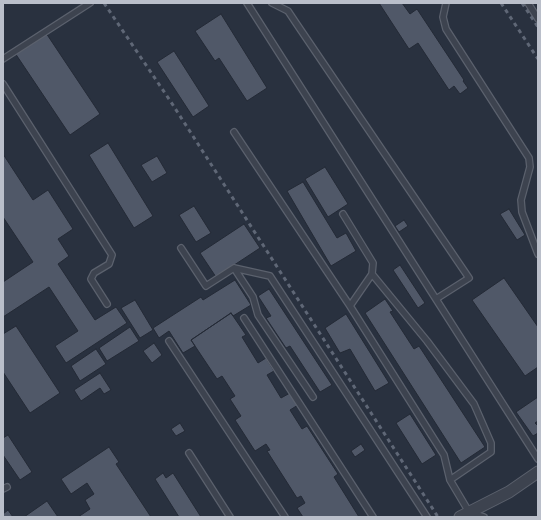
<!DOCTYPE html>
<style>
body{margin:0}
#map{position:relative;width:541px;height:520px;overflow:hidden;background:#29313f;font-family:"Roboto Condensed",sans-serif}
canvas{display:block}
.frame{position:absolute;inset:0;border:4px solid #babfca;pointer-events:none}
</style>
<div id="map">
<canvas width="541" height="520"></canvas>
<div class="frame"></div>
</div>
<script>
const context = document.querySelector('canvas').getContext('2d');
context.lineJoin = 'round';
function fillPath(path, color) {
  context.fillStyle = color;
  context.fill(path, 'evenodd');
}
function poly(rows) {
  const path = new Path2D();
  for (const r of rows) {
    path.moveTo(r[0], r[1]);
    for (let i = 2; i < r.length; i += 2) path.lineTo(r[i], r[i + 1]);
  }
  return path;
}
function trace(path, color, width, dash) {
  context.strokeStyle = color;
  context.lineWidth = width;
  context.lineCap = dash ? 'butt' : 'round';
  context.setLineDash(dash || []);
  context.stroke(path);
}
const building = poly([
 [379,3,402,3,410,14,417,9,464,80,463,81,468,88,460,94,454,86,449,90,418,43,409,49,379,3],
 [221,14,267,88,247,101,219,58,215,61,195,31,221,14],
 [46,33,100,114,70,135,15,53,46,33],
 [174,51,209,106,193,117,157,62,174,51],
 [108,143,153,216,134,228,89,155,108,143],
 [3,154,33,200,48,190,73,229,58,239,69,256,58,264,95,320,116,307,127,323,66,363,55,346,78,331,49,287,3,317,3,282,33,262,3,217,3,154],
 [157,156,167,173,152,182,141,165,157,156],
 [325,167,348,204,328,217,305,179,325,167],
 [303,182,337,238,346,233,356,251,331,266,287,191,303,182],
 [194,206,211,233,196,242,179,215,194,206],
 [509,209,525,235,517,240,500,214,509,209],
 [404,220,408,226,399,232,395,226,404,220],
 [244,224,260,248,216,277,200,253,244,224],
 [400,265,425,303,418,308,393,270,400,265],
 [504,278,538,327,538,367,525,376,472,300,504,278],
 [235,280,251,305,233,316,231,313,191,340,195,346,183,353,169,331,159,338,153,328,201,297,203,300,235,280],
 [269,289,332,385,320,392,290,346,286,348,266,318,271,316,258,296,269,289],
 [385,299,393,311,390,312,414,349,419,346,485,447,461,463,365,313,385,299],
 [135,300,153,330,140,338,121,308,135,300],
 [231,313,246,335,242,337,258,363,266,358,274,371,267,375,281,398,290,393,298,405,290,410,302,429,307,426,338,474,334,477,359,517,303,517,297,508,305,503,301,496,297,498,267,451,270,450,266,444,255,451,235,420,241,416,230,399,235,396,222,376,217,379,191,340,231,313],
 [346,314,389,383,375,391,350,349,340,353,325,328,346,314],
 [16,326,60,393,30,413,3,372,3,334,16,326],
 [130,327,139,341,107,361,99,348,130,327],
 [154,343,162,355,152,363,143,351,154,343],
 [96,349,106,364,80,381,71,366,96,349],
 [100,373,111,390,104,394,100,388,81,401,74,390,100,373],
 [538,397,538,421,535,423,538,426,538,433,533,436,516,412,538,397],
 [410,414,436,455,422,464,396,423,410,414],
 [180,423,185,431,176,436,171,429,180,423],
 [8,435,32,472,20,480,3,455,3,438,8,435],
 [361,444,365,450,355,457,351,451,361,444],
 [109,447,119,462,116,464,151,517,78,517,90,509,85,500,94,494,87,483,71,494,61,479,109,447],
 [163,473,166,478,173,473,201,517,179,517,155,479,163,473],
 [47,501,58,517,24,517,47,501],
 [8,510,13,517,3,517,3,514,8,510]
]);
const service = poly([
 [247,3,538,459],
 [272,3,288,11,296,23,469,278,436,299],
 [446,3,443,17,446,29,529,158,530,167,521,200,522,212,538,254],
 [528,3,538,19],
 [3,59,90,3],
 [3,84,112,255,109,264,94,273,91,279,107,304],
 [234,132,350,306,444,455,450,480,469,512,484,517],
 [343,214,373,263,372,274,350,306],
 [181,248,206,286,234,268,270,276,427,517],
 [234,268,253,297,258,315,313,397],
 [372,274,427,341,474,404,491,443,491,452,450,480],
 [244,318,373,517],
 [169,341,285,517],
 [189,453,230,517],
 [3,489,7,487]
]);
const minor = poly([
 [460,517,509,492,538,472]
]);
const rail = poly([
 [104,3,171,102,438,517],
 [501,3,538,59],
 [522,3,538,27]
]);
fillPath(building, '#505868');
trace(building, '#242a36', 1);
trace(service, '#5b616d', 8);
trace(minor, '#5b616d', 13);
trace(service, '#3d434f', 5.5);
trace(minor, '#3d434f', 11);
trace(rail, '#5f6776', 3, [4, 4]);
</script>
